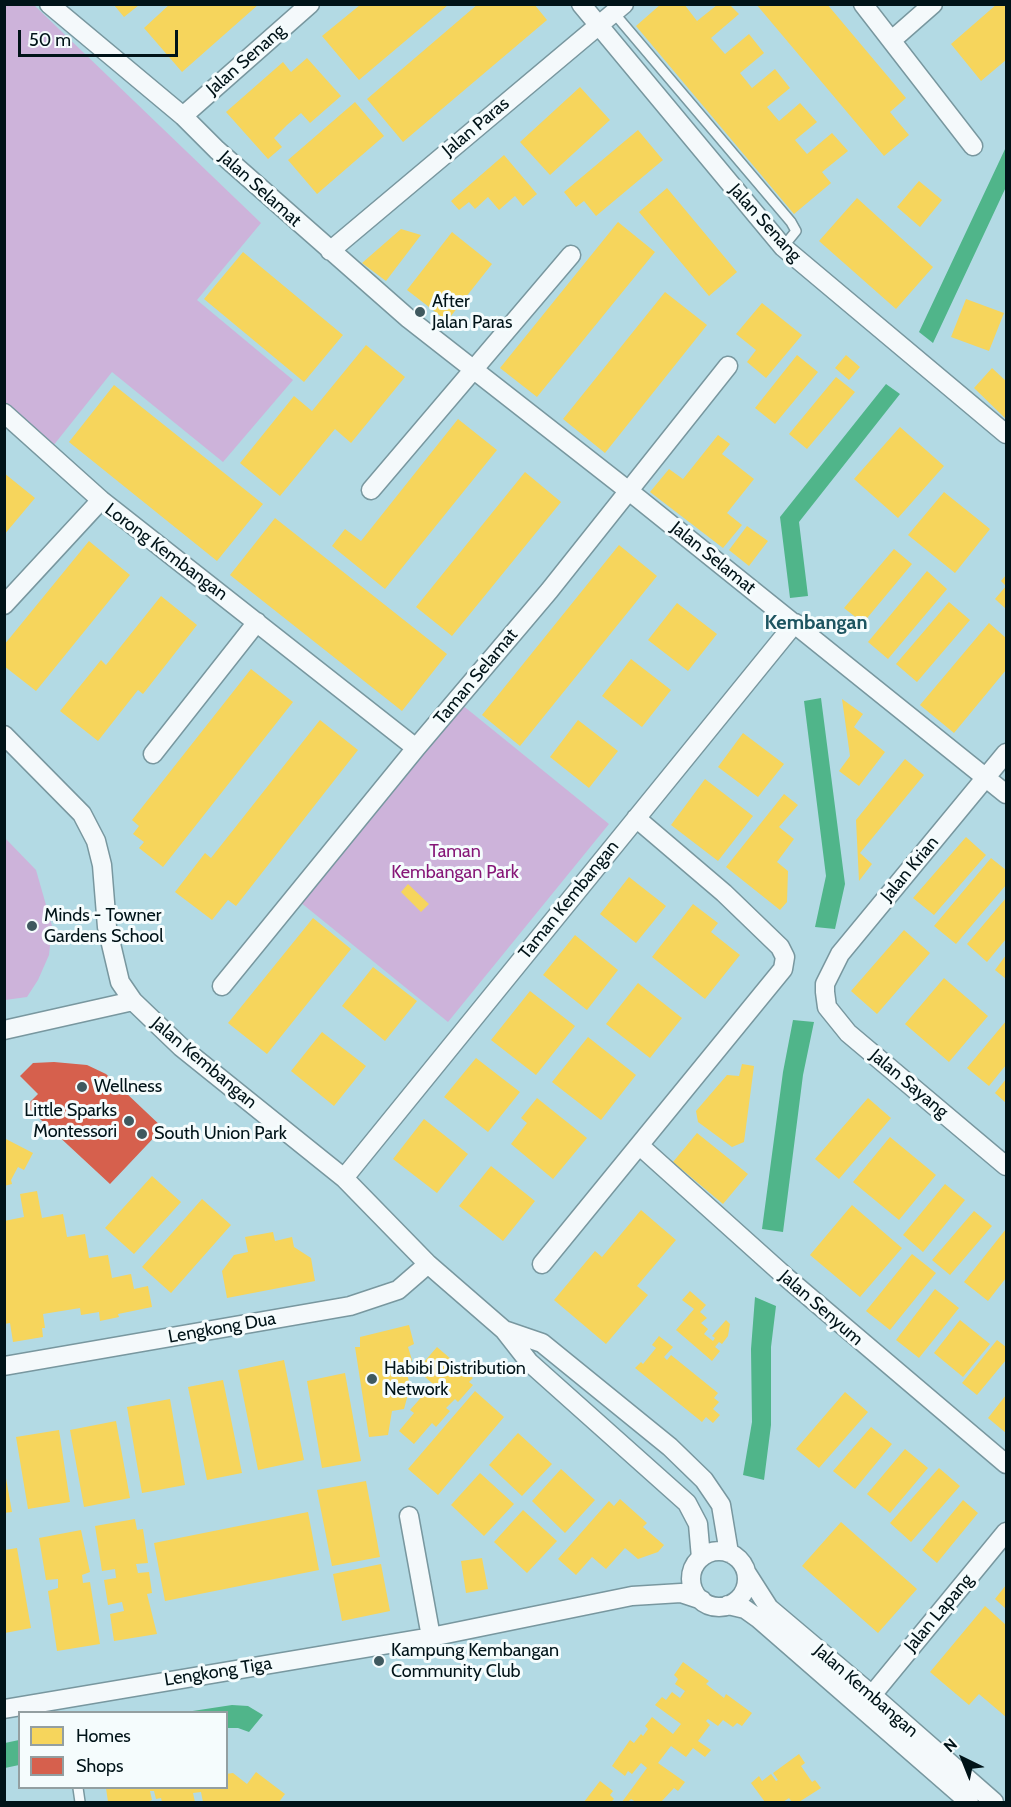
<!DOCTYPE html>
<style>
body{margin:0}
#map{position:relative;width:1011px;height:1807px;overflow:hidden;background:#b3dae4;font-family:Cabin,sans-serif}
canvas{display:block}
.frame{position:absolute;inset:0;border:6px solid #001318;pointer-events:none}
.legend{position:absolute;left:18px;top:1711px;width:210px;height:78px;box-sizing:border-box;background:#f5fcfd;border:2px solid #939fa1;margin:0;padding:8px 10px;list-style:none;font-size:18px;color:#001318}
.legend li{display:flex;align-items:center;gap:12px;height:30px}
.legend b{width:30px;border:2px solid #939fa1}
.north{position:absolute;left:933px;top:1729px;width:60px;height:60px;-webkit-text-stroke:4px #f5fcfd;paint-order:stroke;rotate:317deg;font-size:16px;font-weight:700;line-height:24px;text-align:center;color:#001318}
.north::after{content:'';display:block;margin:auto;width:21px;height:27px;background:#001318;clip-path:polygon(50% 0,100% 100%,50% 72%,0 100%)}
.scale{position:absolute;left:18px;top:30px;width:160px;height:27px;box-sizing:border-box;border:3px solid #001318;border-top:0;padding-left:8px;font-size:18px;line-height:21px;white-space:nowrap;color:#001318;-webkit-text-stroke:4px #f5fcfd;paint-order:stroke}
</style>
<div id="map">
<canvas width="1011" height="1807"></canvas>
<div class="frame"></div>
<ul class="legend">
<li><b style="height:16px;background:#f6d55c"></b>Homes</li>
<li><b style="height:16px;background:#d6604d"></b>Shops</li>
</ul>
<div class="north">N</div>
<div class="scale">50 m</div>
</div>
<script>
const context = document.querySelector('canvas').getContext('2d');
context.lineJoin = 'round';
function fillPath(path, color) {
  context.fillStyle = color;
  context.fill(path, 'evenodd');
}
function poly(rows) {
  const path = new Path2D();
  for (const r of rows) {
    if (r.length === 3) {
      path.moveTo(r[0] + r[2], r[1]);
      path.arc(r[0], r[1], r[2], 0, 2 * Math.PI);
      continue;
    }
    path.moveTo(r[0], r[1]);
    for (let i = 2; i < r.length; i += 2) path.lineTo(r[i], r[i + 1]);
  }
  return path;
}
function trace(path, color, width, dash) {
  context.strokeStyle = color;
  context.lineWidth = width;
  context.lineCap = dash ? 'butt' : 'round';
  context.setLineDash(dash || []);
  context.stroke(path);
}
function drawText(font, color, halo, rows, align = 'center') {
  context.font = font + ' Cabin,sans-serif';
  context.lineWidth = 6;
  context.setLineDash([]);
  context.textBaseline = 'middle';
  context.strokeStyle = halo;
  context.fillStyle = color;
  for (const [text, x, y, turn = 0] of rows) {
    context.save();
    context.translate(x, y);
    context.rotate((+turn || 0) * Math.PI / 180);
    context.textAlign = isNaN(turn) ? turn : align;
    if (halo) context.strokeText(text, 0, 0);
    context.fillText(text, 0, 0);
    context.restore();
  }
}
const green = poly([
 [5,5,34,5,261,223,197,300,293,380,223,462,112,372,49,451,5,415],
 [461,704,609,824,448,1022,300,902],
 [5,838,36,870,52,926,49,955,38,980,27,997,5,1000]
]);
const water = poly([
 [1006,147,1006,187,933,343,919,332],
 [886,384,900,394,799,522,808,596,790,598,780,517],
 [821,698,845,884,835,929,815,927,826,876,804,701],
 [793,1020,814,1022,803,1075,783,1232,762,1229,783,1072],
 [755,1297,776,1306,771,1347,771,1425,764,1480,743,1475,752,1422,751,1349],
 [232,1705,248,1706,263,1715,249,1732,238,1728,227,1728,226,1712,186,1712],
 [19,1740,19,1765,5,1768,5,1743]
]);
const homes = poly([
 [170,4,259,4,182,72,144,28],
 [478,4,534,4,547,20,403,142,367,99],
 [661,4,684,4,697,21,717,5,730,5,739,14,711,38,725,54,749,34,764,53,740,73,752,88,775,69,790,88,767,107,779,121,800,103,817,122,795,140,807,154,832,133,848,151,822,172,831,183,794,214,636,26],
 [756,4,827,4,906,98,890,112,909,135,884,156],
 [997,4,1006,4,1006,60,981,81,951,44],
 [114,5,139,5,124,17],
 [360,5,448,5,359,80,322,36],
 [307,58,341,96,310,123,301,113,287,125,274,138,282,147,268,159,226,112,283,62,291,72],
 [580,87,610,120,550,175,520,142],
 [355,102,384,136,317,194,288,160],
 [638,130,663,160,596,216,584,201,576,207,564,192],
 [504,155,537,194,523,206,515,196,499,210,488,197,475,209,469,202,459,210,451,201],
 [919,181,942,200,920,227,897,207],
 [667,188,737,272,709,296,639,212],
 [857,198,933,267,896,309,819,241],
 [618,222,655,252,537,397,500,368],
 [401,229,421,235,386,281,362,263],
 [452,232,492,264,447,321,407,290],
 [243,252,343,335,304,382,204,299],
 [665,292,707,325,605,453,563,419],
 [966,299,1004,313,989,351,951,337],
 [762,303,802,335,766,378,747,362,756,350,736,334],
 [366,345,405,377,351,443,335,429,280,496,240,463,294,396,312,411],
 [797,355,818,372,775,424,755,408],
 [846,355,860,367,849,380,835,368],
 [992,368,1006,381,1006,419,974,388],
 [836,377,855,392,807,449,789,434],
 [114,385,263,504,217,561,69,442],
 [458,419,497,450,385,589,332,546,345,529,361,541],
 [900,427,944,466,898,518,854,479],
 [718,435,730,444,722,454,754,479,727,513,742,525,723,548,650,492,669,469,683,479],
 [525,472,561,502,452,636,416,607],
 [4,473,35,498,4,535],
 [944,492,990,529,955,573,908,535],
 [275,518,447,654,402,711,230,575],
 [747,526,768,541,749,566,729,550],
 [89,541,130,575,36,691,4,666,4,645],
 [619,545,657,576,520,746,482,715],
 [894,549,912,564,863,623,844,608],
 [927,571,947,589,888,659,868,642],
 [1006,575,1006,609,995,599,1006,586,1001,581],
 [161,596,197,625,143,694,138,690,98,741,60,711,101,660,106,665],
 [949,602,970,620,917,682,896,664],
 [677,603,717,634,688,671,648,640],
 [989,623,1006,638,1006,670,954,733,920,705],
 [631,659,671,690,642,727,602,696],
 [251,669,293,702,163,867,139,848,144,842,133,834,139,826,132,820],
 [842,699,863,714,854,727,885,752,859,786,839,771,850,756],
 [320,720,358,750,236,906,228,900,212,920,175,892,205,853,211,858],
 [578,720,618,751,589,788,550,757],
 [743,733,784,764,758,797,718,767],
 [905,759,924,775,860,853,872,864,859,881,856,820],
 [705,779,753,816,718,861,671,825],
 [784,794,798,805,779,827,794,839,777,862,788,871,787,902,780,910,726,867],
 [966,837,986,855,934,915,913,898],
 [991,858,1006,870,1006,885,956,944,934,926],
 [629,877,666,906,636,943,600,914],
 [408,884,429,904,421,912,401,892],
 [1006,898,1006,939,987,962,967,944],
 [693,904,718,923,711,932,740,955,705,999,652,957],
 [313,918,351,949,267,1054,228,1023],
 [904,930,930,953,877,1014,851,991],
 [575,935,618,970,587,1010,543,975],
 [1006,955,1006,979,995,970],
 [373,967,417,1001,385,1041,342,1006],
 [944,978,988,1016,949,1062,905,1024],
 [638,983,682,1018,650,1058,606,1024],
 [530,991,575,1026,536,1075,491,1040],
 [1006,1021,1006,1065,989,1086,967,1068],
 [322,1032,366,1066,334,1106,291,1071],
 [588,1037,636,1075,601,1120,552,1082],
 [476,1058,520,1092,488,1132,444,1097],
 [742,1064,754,1066,744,1142,732,1147,698,1122,696,1111,727,1075,739,1076],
 [1006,1079,1006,1103,995,1093],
 [537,1098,587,1138,553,1179,511,1144,527,1123,521,1118],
 [868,1098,891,1118,839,1179,815,1159],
 [424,1119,468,1154,437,1193,393,1159],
 [697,1133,748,1174,723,1204,673,1162],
 [890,1137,936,1175,899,1220,853,1182],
 [4,1138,33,1153,24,1170,18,1167,11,1180,12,1184,4,1186],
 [491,1166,535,1201,503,1241,459,1206],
 [152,1176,181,1202,134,1254,105,1228],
 [945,1184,965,1200,923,1252,903,1235],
 [37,1191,42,1218,63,1214,67,1237,85,1234,89,1258,108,1255,112,1278,131,1274,134,1289,148,1286,152,1307,118,1314,119,1317,100,1321,99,1312,81,1315,80,1308,43,1314,45,1328,42,1328,43,1337,13,1342,10,1323,4,1324,4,1221,24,1217,20,1194],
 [202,1199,231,1225,171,1293,142,1267],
 [852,1205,902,1248,860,1297,810,1255],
 [641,1210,676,1240,637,1286,648,1295,606,1344,554,1300,595,1251,602,1257],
 [974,1211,992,1226,950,1275,932,1260],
 [1006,1229,1006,1278,988,1301,964,1282],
 [273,1232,275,1241,292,1237,294,1247,311,1258,315,1281,227,1298,222,1271,234,1255,248,1252,245,1237],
 [912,1254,936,1273,890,1330,866,1311],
 [935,1289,959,1308,919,1358,896,1340],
 [690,1291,706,1305,700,1312,707,1318,701,1323,708,1329,704,1334,713,1341,715,1338,712,1336,726,1320,730,1324,728,1336,722,1344,719,1342,715,1347,720,1351,712,1361,676,1330,694,1309,682,1300],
 [960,1320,990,1344,963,1377,934,1353],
 [409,1325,414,1344,408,1347,412,1360,406,1368,410,1387,404,1409,392,1411,388,1435,369,1437,355,1347,360,1347,360,1337],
 [659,1336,673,1347,664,1357,667,1360,671,1355,718,1393,714,1398,719,1402,713,1409,720,1415,713,1423,706,1417,702,1422,635,1368,641,1362,643,1364,656,1348,652,1345],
 [997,1340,1006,1347,1006,1360,977,1395,962,1383],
 [437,1347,473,1378,469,1382,473,1385,458,1402,455,1399,446,1408,450,1411,436,1427,432,1423,414,1444,399,1431,414,1413,410,1410,433,1384,417,1370],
 [284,1360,304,1460,258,1470,238,1370],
 [345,1373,361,1461,322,1468,307,1381],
 [223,1380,242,1473,207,1480,188,1387],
 [475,1391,504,1417,438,1495,408,1469],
 [845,1392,868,1412,819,1468,796,1449],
 [1006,1395,1006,1433,988,1418],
 [170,1399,185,1485,142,1493,127,1407],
 [116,1421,130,1498,84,1507,70,1430],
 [871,1427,892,1444,855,1489,833,1471],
 [59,1430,70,1502,28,1509,16,1437],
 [518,1433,552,1464,522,1496,489,1465],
 [905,1449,928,1468,890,1513,867,1494],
 [4,1467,12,1512,4,1513],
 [939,1468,960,1486,911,1542,890,1523],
 [561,1469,595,1500,565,1533,532,1501],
 [480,1473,514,1504,484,1536,451,1505],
 [366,1481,380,1557,332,1566,317,1490],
 [620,1499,647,1523,643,1527,664,1545,658,1552,638,1559,625,1548,606,1569,592,1557,576,1575,558,1559,609,1501,614,1506],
 [963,1500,978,1513,937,1563,922,1550],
 [523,1510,557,1541,527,1573,494,1542],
 [308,1512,319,1570,165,1601,154,1543],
 [135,1519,137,1530,143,1529,148,1563,136,1564,138,1573,149,1572,152,1593,147,1594,157,1634,114,1641,110,1614,124,1611,122,1602,108,1605,104,1580,116,1578,115,1569,102,1571,95,1526],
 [841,1522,917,1589,878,1633,802,1566],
 [81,1530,90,1572,82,1575,83,1583,90,1582,100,1644,57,1651,48,1591,58,1588,58,1579,46,1580,39,1538],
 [17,1548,31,1628,5,1633,5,1550],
 [482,1558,488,1589,466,1593,461,1561],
 [381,1564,390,1611,342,1621,333,1574],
 [1006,1585,1006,1609,995,1599],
 [985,1606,1006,1625,1006,1717,979,1694,969,1705,930,1672],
 [683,1662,709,1681,706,1684,724,1698,726,1694,752,1713,742,1726,737,1723,733,1727,723,1720,718,1726,708,1719,706,1721,710,1725,698,1741,711,1750,705,1757,693,1748,686,1757,671,1746,658,1763,685,1782,678,1791,674,1788,661,1802,636,1802,631,1799,628,1802,622,1802,647,1768,641,1763,632,1774,628,1771,625,1776,612,1766,630,1740,634,1743,641,1734,643,1736,648,1729,645,1726,652,1717,673,1734,681,1724,655,1705,662,1697,666,1700,672,1692,680,1698,685,1691,675,1684,678,1679,674,1675],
 [799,1754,805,1763,801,1766,812,1782,815,1780,821,1788,799,1802,792,1802,789,1798,783,1802,765,1802,751,1783,759,1776,762,1781,771,1774,776,1781,778,1780,773,1773],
 [256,1772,285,1794,279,1802,203,1802,201,1792,193,1793,195,1802,162,1802,161,1798,156,1799,154,1791,150,1791,152,1800,147,1802,108,1802,106,1788,226,1788,226,1774,233,1773,247,1784],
 [600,1781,613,1791,610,1795,614,1799,611,1802,584,1802]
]);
const shops = poly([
 [54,1062,87,1065,106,1074,163,1128,110,1184,26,1106,38,1094,20,1076,33,1063]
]);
const lane = poly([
 [614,13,791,222,796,231,783,247],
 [78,1788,80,1802]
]);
const street = poly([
 [49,4,183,116,217,150,409,319,639,499,1006,794],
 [581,4,783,247,1006,434],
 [863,4,973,146],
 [892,40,933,4],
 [183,116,310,4],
 [330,251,624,4],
 [4,413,101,500,416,748],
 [371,490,571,255],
 [4,605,101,500],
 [4,735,82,814,96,841,102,865,107,927,120,982,133,1001,181,1047,344,1178,428,1264,504,1330,529,1362,687,1503,698,1524,701,1558],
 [1006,753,840,954,825,984,825,992,827,1007,848,1033,1006,1166],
 [153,754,257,622],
 [222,986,416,748,549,591,728,366],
 [4,1030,133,1001],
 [640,1146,787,1278,1006,1464],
 [344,1178,795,623],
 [542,1264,783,969,785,957,780,947,724,893,636,818],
 [504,1330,542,1343,670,1447,704,1480,721,1505,729,1553],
 [4,1366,350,1306,398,1290,428,1264],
 [409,1516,431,1637],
 [719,1579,28],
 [746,1572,769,1608,872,1695,994,1802],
 [728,1605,745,1609,759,1619,969,1802],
 [872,1695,1006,1532],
 [4,1709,431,1637,632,1596,681,1593,702,1600]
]);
const markers = [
 [420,312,6,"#3f595f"],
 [32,926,6,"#3f595f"],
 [82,1087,6,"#3f595f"],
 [129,1121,6,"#3f595f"],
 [142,1134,6,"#3f595f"],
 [372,1379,6,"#3f595f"],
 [379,1661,6,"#3f595f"]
];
const streetNames = [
 ["Jalan Senang",246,60,-41],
 ["Jalan Paras",476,127,-40],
 ["Jalan Selamat",260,189,42],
 ["Jalan Senang",765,223,48],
 ["Lorong Kembangan",166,552,37],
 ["Jalan Selamat",713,558,39],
 ["Taman Selamat",476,677,-50],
 ["Jalan Krian",910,869,-50],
 ["Taman Kembangan",569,900,-51],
 ["Jalan Kembangan",204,1063,40],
 ["Jalan Sayang",909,1084,40],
 ["Jalan Senyum",821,1308,41],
 ["Lengkong Dua",222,1328,-10],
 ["Jalan Lapang",939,1613,-50],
 ["Lengkong Tiga",218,1672,-9],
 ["Jalan Kembangan",866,1691,41]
];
const poiNames = [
 ["After",432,302],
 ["Jalan Paras",432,323],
 ["Minds - Towner",44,916],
 ["Gardens School",44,937],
 ["Wellness",94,1087],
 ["Little Sparks",117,1111,"right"],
 ["Montessori",117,1132,"right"],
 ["South Union Park",154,1134],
 ["Habibi Distribution",384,1369],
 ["Network",384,1390],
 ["Kampung Kembangan",391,1651],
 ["Community Club",391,1672]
];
const parkNames = [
 ["Taman",455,852],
 ["Kembangan Park",455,873]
];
const neighbourhoodNames = [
 ["Kembangan",816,623]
];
fillPath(green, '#cdb3da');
fillPath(water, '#50b58a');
fillPath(homes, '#f6d55c');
fillPath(shops, '#d6604d');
trace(lane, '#78979f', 12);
trace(street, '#78979f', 21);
trace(lane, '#f4f9fb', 9);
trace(street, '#f4f9fb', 18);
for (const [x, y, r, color] of markers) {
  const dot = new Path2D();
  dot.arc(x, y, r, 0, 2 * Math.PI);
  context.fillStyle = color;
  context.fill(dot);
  trace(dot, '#f5fcfd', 2);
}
drawText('18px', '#001318', '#f5fcfd', streetNames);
drawText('18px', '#001318', '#f5fcfd', poiNames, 'left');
drawText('18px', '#861677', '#f5fcfd', parkNames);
drawText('bold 20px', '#1e5561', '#f5fcfd', neighbourhoodNames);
</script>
